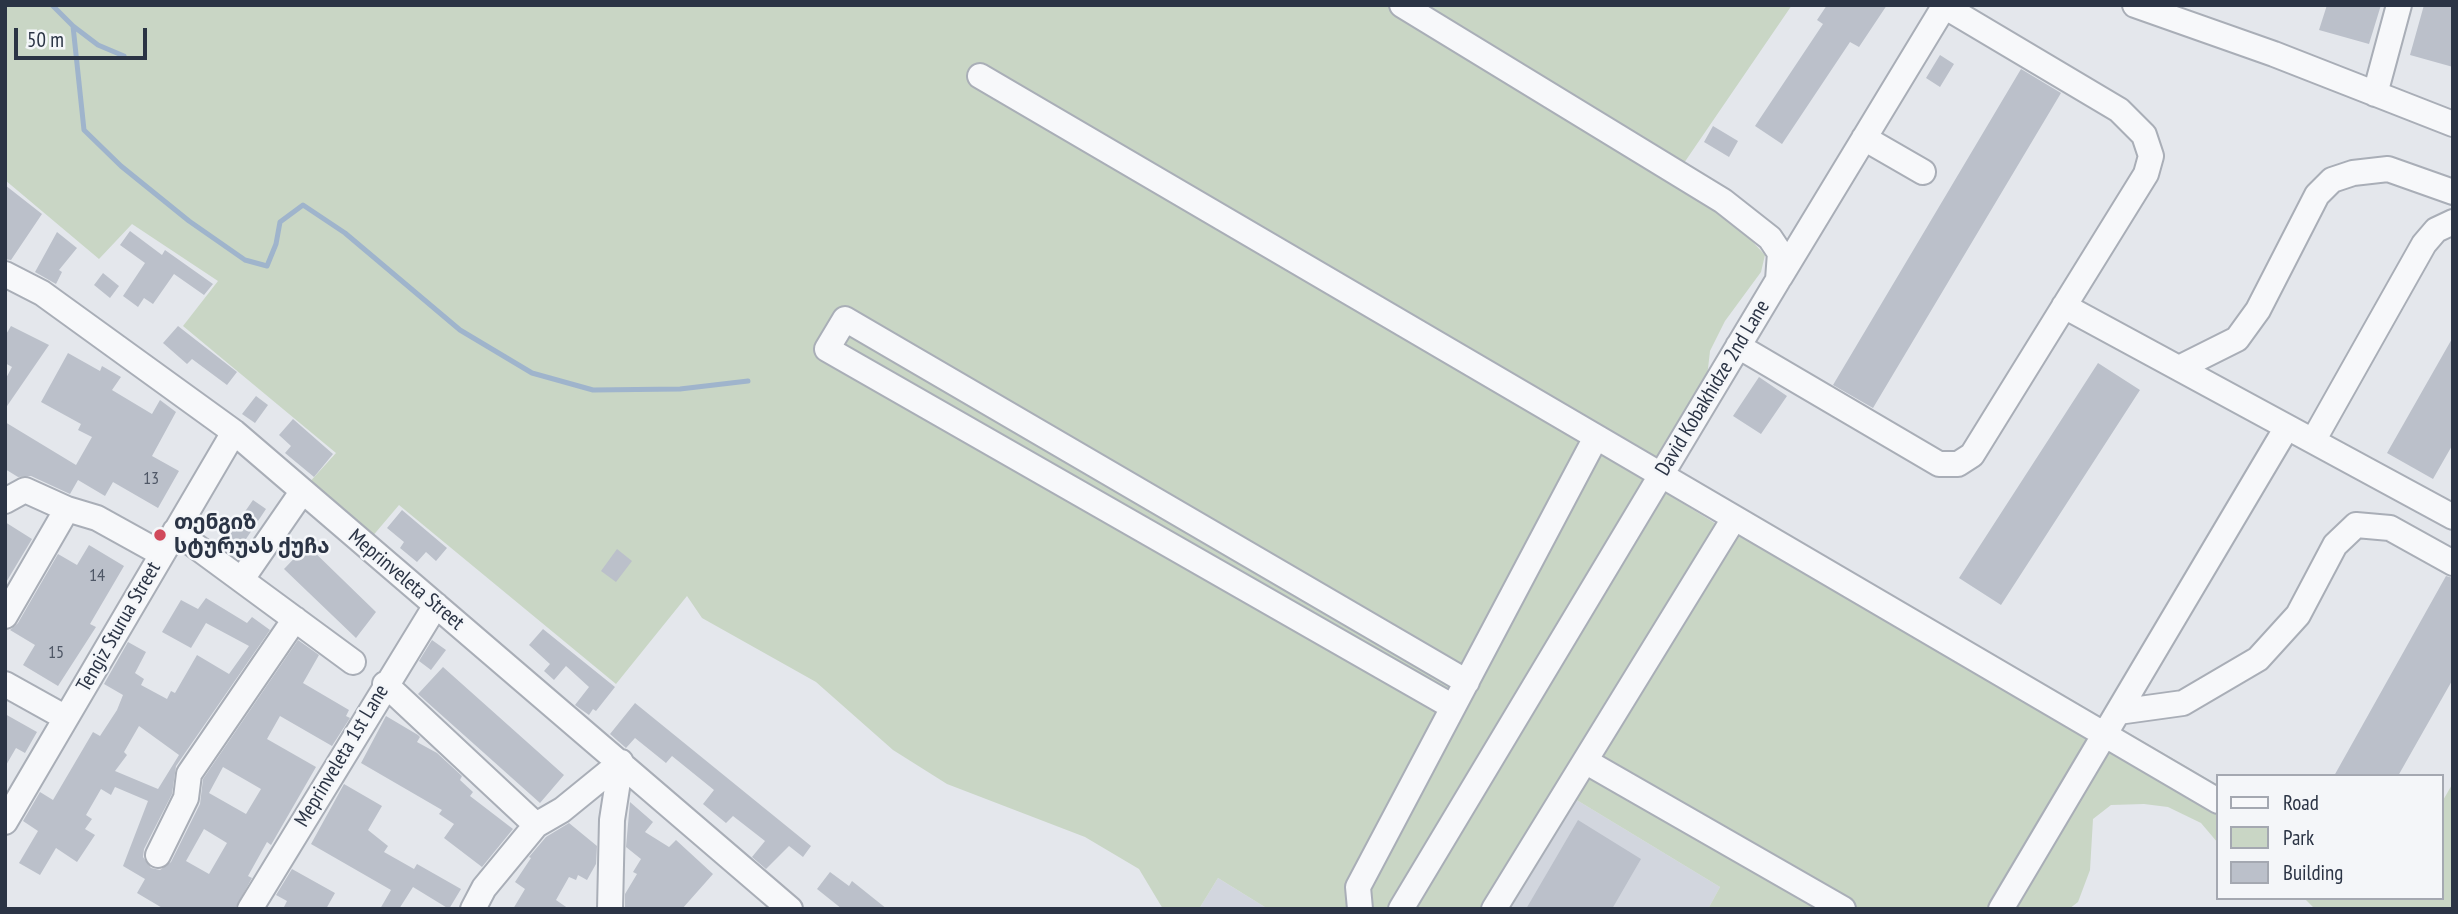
<!DOCTYPE html>
<meta charset="utf-8">
<style>
body{margin:0}
#map{position:relative;width:2458px;height:914px;overflow:hidden;background:#e4e7ec;font-family:"PT Sans Narrow",sans-serif}
canvas{display:block}
.frame{position:absolute;inset:0;border:7px solid #2b3445;pointer-events:none}
.legend{position:absolute;left:2216px;top:774px;width:228px;height:126px;box-sizing:border-box;background:#f4f6f9;border:2px solid #a4a8b1;margin:0;padding:9px 12px;list-style:none;font-size:21px;color:#2b3445}
.legend li{display:flex;align-items:center;gap:14px;height:35px}
.legend b{width:35px;border:2px solid #a4a8b1}
.scale{position:absolute;left:14px;top:28px;width:133px;height:32px;box-sizing:border-box;border:4px solid #2b3445;border-top:0;padding-left:9px;font-size:21px;line-height:24px;white-space:nowrap;color:#2b3445;-webkit-text-stroke:5px #f4f6f9;paint-order:stroke}
</style>
<div id="map">
<canvas width="2458" height="914"></canvas>
<div class="frame"></div>
<ul class="legend">
<li><b style="height:9px;background:#f7f8fa"></b>Road</li>
<li><b style="height:19px;background:#c9d6c5"></b>Park</li>
<li><b style="height:19px;background:#bbc0ca"></b>Building</li>
</ul>
<div class="scale">50 m</div>
</div>
<script>
const context = document.querySelector('canvas').getContext('2d');
context.lineJoin = 'round';
function fillPath(path, color) {
  context.fillStyle = color;
  context.fill(path, 'evenodd');
}
function poly(rows) {
  const path = new Path2D();
  for (const r of rows) {
    path.moveTo(r[0], r[1]);
    for (let i = 2; i < r.length; i += 2) path.lineTo(r[i], r[i + 1]);
  }
  return path;
}
function trace(path, color, width, dash) {
  context.strokeStyle = color;
  context.lineWidth = width;
  context.lineCap = dash ? 'butt' : 'round';
  context.setLineDash(dash || []);
  context.stroke(path);
}
function drawText(font, color, halo, rows, align = 'center') {
  context.font = font + ' "PT Sans Narrow","Noto Sans Georgian",sans-serif';
  context.lineWidth = 5;
  context.setLineDash([]);
  context.textBaseline = 'middle';
  context.strokeStyle = halo;
  context.fillStyle = color;
  for (const [text, x, y, turn = 0] of rows) {
    context.save();
    context.translate(x, y);
    context.rotate((+turn || 0) * Math.PI / 180);
    context.textAlign = isNaN(turn) ? turn : align;
    if (halo) context.strokeText(text, 0, 0);
    context.fillText(text, 0, 0);
    context.restore();
  }
}
const built = poly([
 [1575,799,1720,887,1708,909,1509,909],
 [1218,878,1268,909,1199,909]
]);
const green = poly([
 [5,5,1386,5,1719,206,1765,255,1761,272,1725,321,1710,351,1706,386,1393,909,1268,909,1218,878,1199,909,1163,909,1139,869,1085,837,947,784,893,750,816,682,702,618,687,596,616,684,399,505,371,538,307,485,336,453,183,326,218,281,132,224,99,259,5,180],
 [1423,5,1792,5,1684,163],
 [1661,490,1718,525,1485,909,1410,909],
 [1750,512,2218,785,2218,843,2201,823,2168,807,2144,804,2111,805,2093,819,2090,870,2078,902,2069,909,1708,909,1720,887,1575,799],
 [2453,783,2453,909,2315,909,2304,898,2442,898,2442,802]
]);
const stream = poly([
 [52,5,73,26,84,130,121,166,189,221,245,260,267,266,276,244,280,222,303,205,345,233,460,330,532,373,593,390,680,389,748,381],
 [73,26,98,45,124,56]
]);
const building = poly([
 [1827,5,1887,5,1859,47,1850,42,1782,144,1755,126,1823,24,1817,20],
 [2327,5,2381,5,2369,44,2319,30],
 [2424,5,2453,5,2453,67,2410,55],
 [1940,55,1954,64,1940,87,1926,78],
 [2021,69,2061,93,1873,408,1833,385],
 [1713,126,1738,141,1729,157,1704,142],
 [5,185,42,214,11,260,5,259],
 [130,231,162,255,165,250,213,284,204,295,174,274,153,304,144,298,138,307,123,296,145,263,120,245],
 [57,232,77,248,59,270,62,272,56,284,35,272],
 [103,273,119,286,110,298,94,285],
 [11,326,49,345,5,409,5,380,12,367,5,363,5,336],
 [178,326,237,372,227,385,192,359,187,364,163,343],
 [2453,337,2453,444,2433,479,2387,453],
 [68,353,100,371,102,366,121,377,112,390,152,414,160,400,176,412,152,456,179,471,158,508,113,482,105,496,78,480,70,494,31,476,18,477,5,469,5,422,76,465,92,437,78,430,81,424,41,402],
 [2098,363,2140,390,2001,605,1959,578],
 [1759,377,1787,396,1761,434,1733,416],
 [256,396,268,405,255,423,242,414],
 [293,419,333,454,314,477,285,453,291,446,279,435],
 [253,500,266,509,242,545,228,536],
 [402,510,447,548,436,561,426,552,417,562,400,548,404,542,387,528],
 [5,522,32,539,5,584],
 [89,545,124,566,90,624,96,627,58,686,23,665,35,645,10,630,18,623,58,554,77,565],
 [307,545,376,612,356,638,284,569],
 [617,549,632,561,616,582,601,571],
 [2446,576,2453,578,2453,679,2398,776,2334,776],
 [206,598,247,623,252,617,270,630,176,766,172,794,144,849,143,857,151,868,160,870,171,862,200,804,203,779,298,640,319,655,303,683,349,710,346,716,350,718,332,746,280,716,267,739,316,767,271,845,267,842,248,876,252,878,235,909,164,909,137,893,145,879,123,866,148,801,115,787,111,795,101,789,86,815,92,819,85,829,95,835,77,862,56,848,40,875,19,863,38,831,23,821,40,792,53,800,93,732,100,736,117,710,123,695,104,684,128,642,146,652,135,673,144,679,141,685,167,699,171,691,175,693,197,655,229,674,249,646,206,623,191,648,162,632,181,600,198,609],
 [139,726,179,755,158,789,115,771,127,755,124,752],
 [223,767,261,789,246,814,209,793],
 [204,829,227,843,209,874,186,861],
 [543,629,615,687,596,711,593,709,589,715,575,705,589,687,566,666,554,680,544,671,550,664,529,645],
 [432,640,446,650,431,670,419,661],
 [443,667,564,775,540,803,418,694],
 [635,703,811,846,803,857,789,846,766,869,752,857,765,841,733,816,726,823,703,804,714,790,672,756,666,763,635,738,626,748,610,734],
 [5,714,37,732,25,753,16,748,5,767],
 [386,716,418,735,420,737,417,742,437,753,462,776,460,780,473,792,470,796,513,829,482,867,444,838,454,824,439,814,442,810,361,763],
 [344,784,382,806,368,830,388,846,384,852,414,869,417,864,461,889,449,909,413,887,399,909,380,909,391,890,311,844],
 [630,802,653,822,645,832,669,847,676,840,713,874,682,909,625,909,625,894,637,874,633,872,641,859,626,847],
 [1578,820,1641,859,1612,909,1526,909],
 [569,823,597,846,596,864,587,880,578,875,576,880,569,877,556,900,569,909,513,909,525,889,515,882,531,858,529,857,546,837],
 [292,869,335,893,326,909,283,909,287,901,276,895],
 [830,872,849,886,852,881,887,909,842,909,817,889]
]);
const minor = poly([
 [2135,5,2274,54,2453,124],
 [980,76,2218,801],
 [2375,94,2399,5],
 [1864,138,1923,172],
 [5,274,42,293,234,432,790,909],
 [1780,277,1945,5],
 [2064,306,2453,517],
 [1738,346,1939,464,1958,464,1972,455,2146,174,2151,156,2144,135,2119,110,1944,6],
 [2179,368,2237,339,2258,310,2317,195,2332,180,2353,173,2388,169,2453,192],
 [2313,441,2424,244,2436,230,2453,222],
 [5,501,25,490,67,509,97,518,162,554],
 [175,531,353,662],
 [242,579,302,492],
 [5,616,67,509],
 [5,684,66,718],
 [385,684,536,825],
 [1453,707,827,349,845,319,1467,682],
 [2118,712,2183,703,2258,659,2298,615,2335,545,2356,525,2390,528,2453,563],
 [1585,761,1843,909],
 [5,822,234,432],
 [158,855,186,798,189,774,295,619],
 [250,909,436,605],
 [473,909,484,888,536,825,562,810,621,762],
 [610,909,612,820,621,762],
 [1360,909,1358,887,1595,439],
 [1401,909,1778,280,1780,253,1770,238,1723,201,1402,5],
 [1494,909,1733,520],
 [2001,909,2287,427]
]);
const markers = [
 [160,535,7,"#d1495b"]
];
const numberNames = [
 ["13",151,479],
 ["14",97,576],
 ["15",56,653]
];
const streetNames = [
 ["David Kobakhidze 2nd Lane",1713,388,-59],
 ["Meprinveleta Street",406,580,40],
 ["Tengiz Sturua Street",119,627,-60],
 ["Meprinveleta 1st Lane",342,756,-59]
];
const poiNames = [
 ["თენგიზ",174,523],
 ["სტურუას ქუჩა",174,547]
];
fillPath(built, '#d2d6de');
fillPath(green, '#c9d6c5');
trace(stream, '#9fb4cc', 5);
fillPath(building, '#bbc0ca');
trace(minor, '#a9aeb7', 28);
trace(minor, '#f7f8fa', 24);
for (const [x, y, r, color] of markers) {
  const dot = new Path2D();
  dot.arc(x, y, r, 0, 2 * Math.PI);
  context.fillStyle = color;
  context.fill(dot);
  trace(dot, '#f4f6f9', 2.5);
}
drawText('18px', '#4f5766', null, numberNames);
drawText('21px', '#2b3445', '#f4f6f9', streetNames);
drawText('bold 21px', '#2b3445', '#f4f6f9', poiNames, 'left');
</script>
